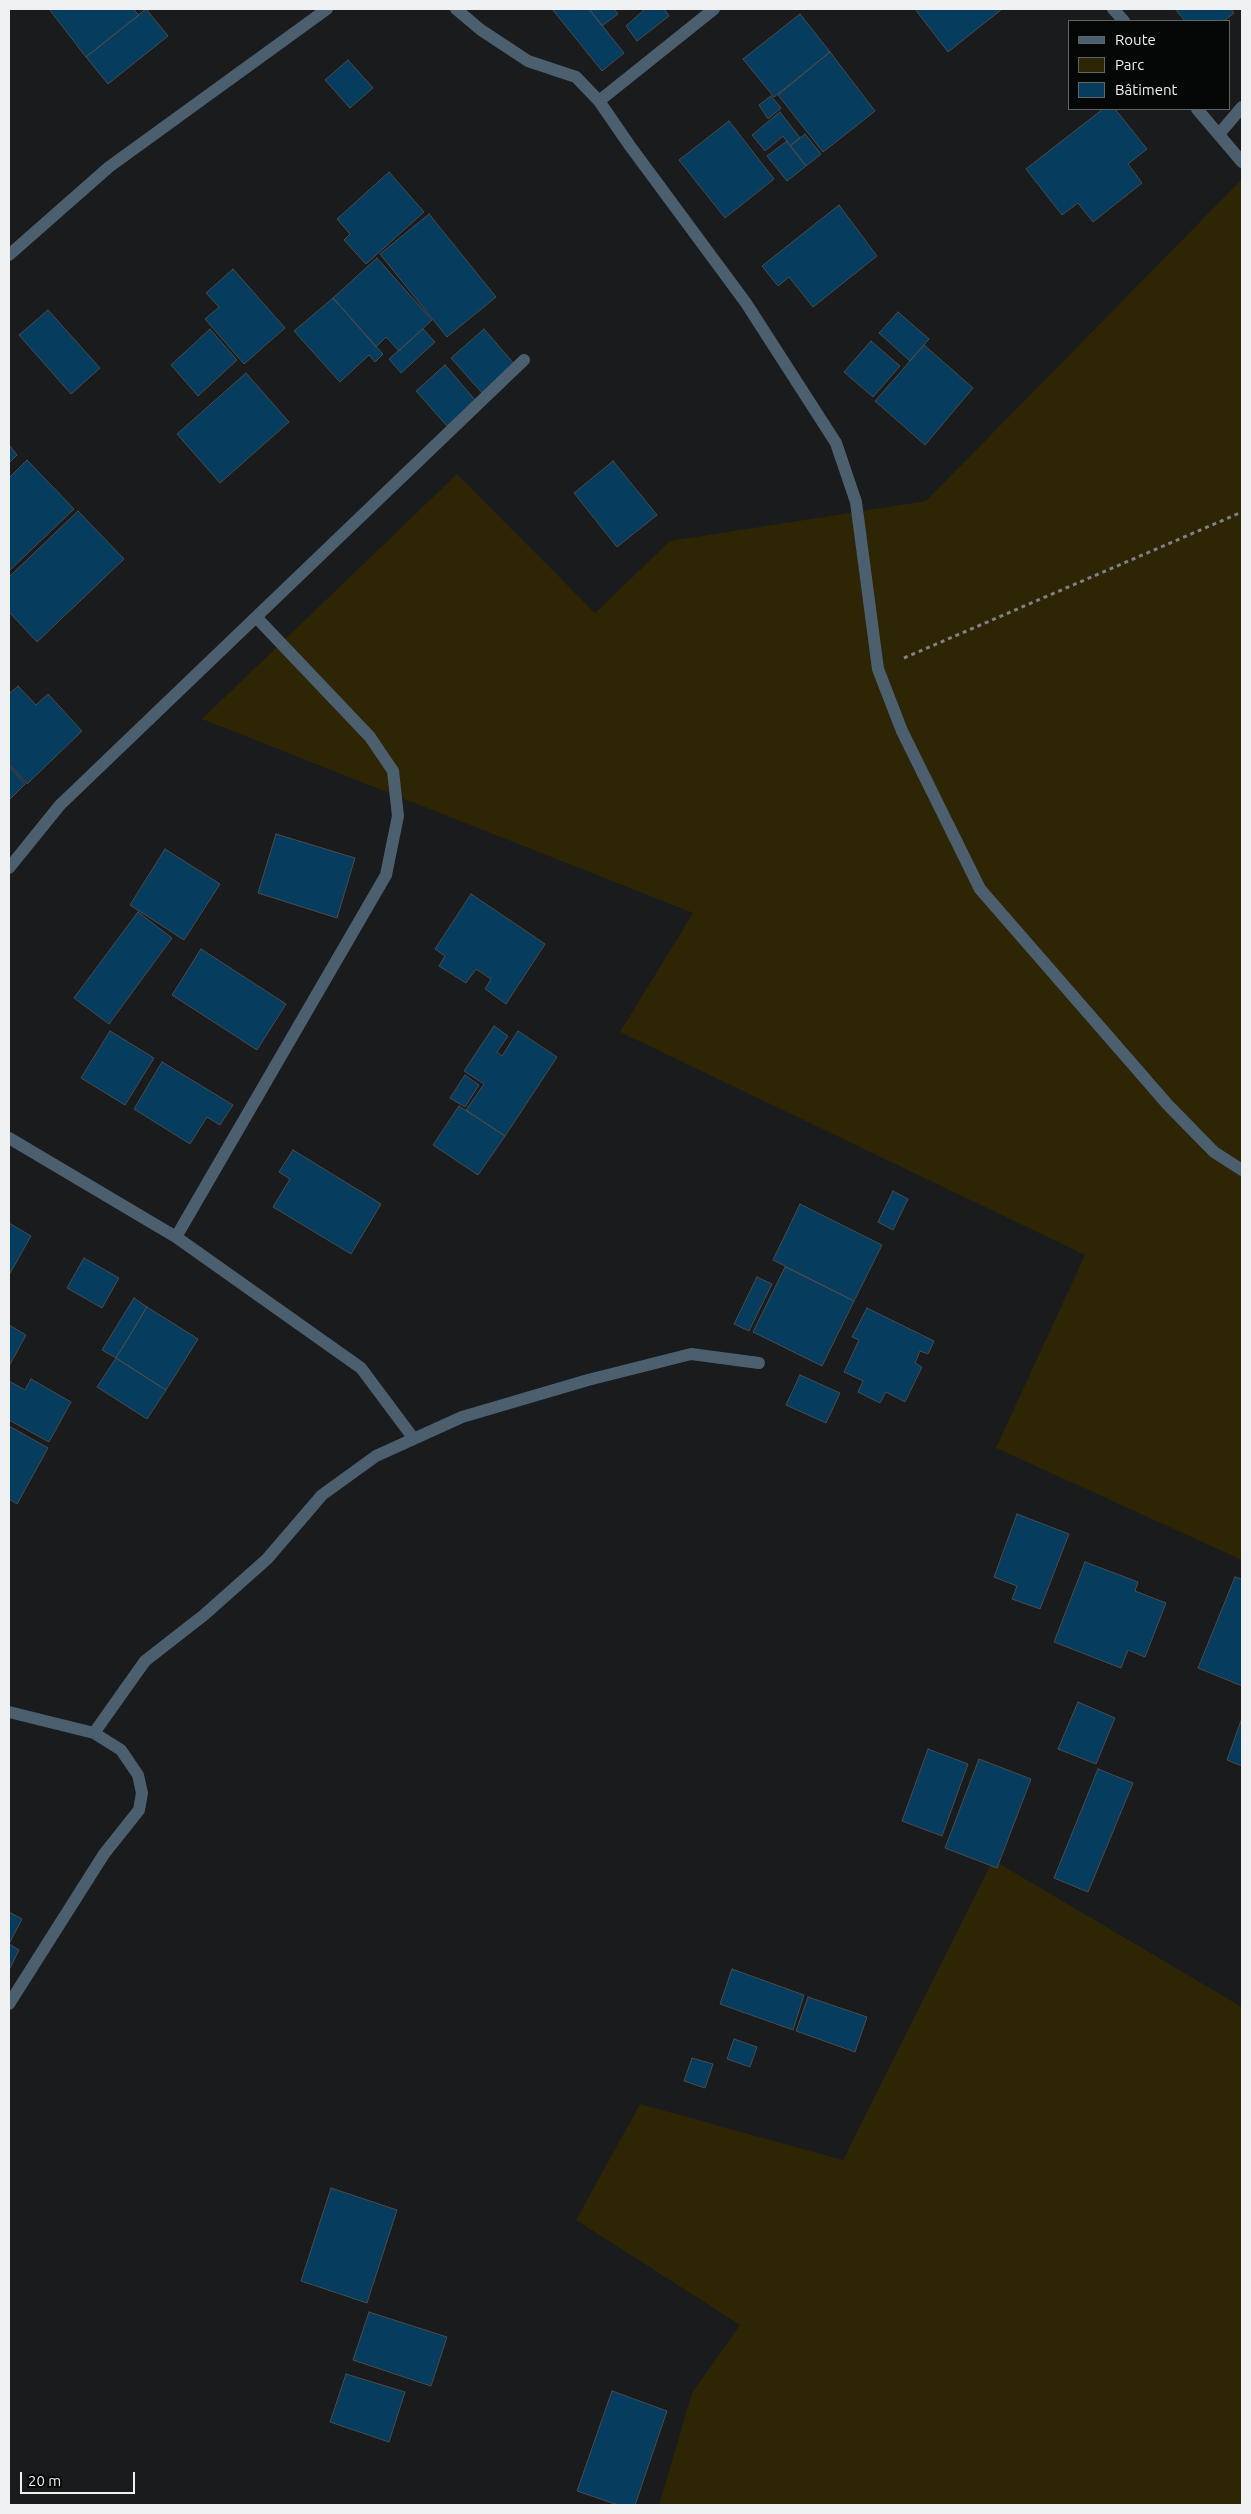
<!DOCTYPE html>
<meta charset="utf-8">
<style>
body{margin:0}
#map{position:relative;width:1251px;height:2514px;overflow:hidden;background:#191b1d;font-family:Ubuntu,sans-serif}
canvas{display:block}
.frame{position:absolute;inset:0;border:10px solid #eff0f1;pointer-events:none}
.legend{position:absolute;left:1068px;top:20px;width:162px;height:90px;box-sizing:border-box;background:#050606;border:1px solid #636464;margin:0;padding:6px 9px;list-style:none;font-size:15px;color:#eff0f1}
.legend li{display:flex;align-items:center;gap:10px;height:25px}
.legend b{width:25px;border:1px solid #636464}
.scale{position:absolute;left:20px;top:2472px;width:115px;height:22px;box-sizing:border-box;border:2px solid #eff0f1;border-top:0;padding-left:6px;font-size:15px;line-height:18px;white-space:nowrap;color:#eff0f1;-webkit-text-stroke:4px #050606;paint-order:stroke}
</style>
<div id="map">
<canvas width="1251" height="2514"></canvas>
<div class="frame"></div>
<ul class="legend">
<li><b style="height:6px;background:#4b5f6f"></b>Route</li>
<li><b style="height:14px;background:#2d2504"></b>Parc</li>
<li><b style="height:14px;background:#063c5e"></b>Bâtiment</li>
</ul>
<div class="scale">20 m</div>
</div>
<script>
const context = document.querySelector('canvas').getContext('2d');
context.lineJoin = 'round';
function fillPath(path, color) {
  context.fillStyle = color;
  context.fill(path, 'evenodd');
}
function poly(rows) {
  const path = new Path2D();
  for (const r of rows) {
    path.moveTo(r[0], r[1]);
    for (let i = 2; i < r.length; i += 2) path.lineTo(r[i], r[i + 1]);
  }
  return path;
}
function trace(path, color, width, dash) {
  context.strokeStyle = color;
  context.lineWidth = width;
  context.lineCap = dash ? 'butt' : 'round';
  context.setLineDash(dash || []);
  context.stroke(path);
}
const green = poly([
 [1242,179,1242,1560,996,1448,1085,1255,620,1032,693,913,202,719,457,474,595,613,670,541,926,501],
 [993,1860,1242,2007,1242,2505,659,2505,692,2393,740,2325,576,2220,640,2104,843,2160]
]);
const building = poly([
 [49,9,133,9,139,15,86,57,49,9],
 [146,9,168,36,108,84,86,57,146,9],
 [552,9,589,9,624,53,602,71,552,9],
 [589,9,614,9,618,14,602,26,589,9],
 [645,9,664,9,669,16,637,41,626,26,645,9],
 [915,9,1002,9,948,52,915,9],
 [1175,9,1231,9,1234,13,1224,21,1185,21,1175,9],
 [800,14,830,52,774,97,743,59,800,14],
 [830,52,875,111,823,152,778,95,830,52],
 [348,60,373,88,350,108,325,80,348,60],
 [771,96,781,108,768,119,759,105,771,96],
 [1103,109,1115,109,1147,149,1128,164,1142,183,1093,222,1078,203,1062,215,1026,169,1103,109],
 [780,112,800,138,790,146,783,136,765,151,752,135,780,112],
 [729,121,774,179,725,218,679,160,729,121],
 [805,134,821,154,806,166,790,146,805,134],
 [787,141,806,166,787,181,767,156,787,141],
 [389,172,424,212,366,264,344,240,350,234,337,219,389,172],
 [839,205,877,256,813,307,789,277,778,286,762,266,839,205],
 [429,214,496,297,447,337,380,254,429,214],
 [377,258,432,320,399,351,386,337,376,347,333,298,377,258],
 [233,269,285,328,244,364,205,319,219,307,206,293,233,269],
 [333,298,383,354,375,362,369,355,340,382,294,331,333,298],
 [48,310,100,368,71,394,19,335,48,310],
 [898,312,929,339,910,361,879,333,898,312],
 [210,329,237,360,198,396,171,365,210,329],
 [423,329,435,342,401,373,389,359,423,329],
 [484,329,515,365,483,394,451,358,484,329],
 [871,341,900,366,873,397,844,372,871,341],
 [924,345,973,388,925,445,875,401,924,345],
 [445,365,476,401,448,427,416,391,445,365],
 [246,373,289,422,220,483,177,434,246,373],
 [9,445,17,455,9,463,9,445],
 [27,460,74,509,9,571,9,478,27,460],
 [613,461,657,515,617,547,574,493,613,461],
 [78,511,124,559,37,642,9,612,9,577,78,511],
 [18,686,36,705,48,694,82,731,27,784,9,764,9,694,18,686],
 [9,766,25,784,9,800,9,766],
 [276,834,355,858,337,918,258,893,276,834],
 [165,849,220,884,184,940,130,905,165,849],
 [471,894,545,944,506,1004,485,989,491,979,476,969,466,983,439,966,445,956,435,949,471,894],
 [138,912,172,938,109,1024,74,998,138,912],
 [201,949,286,1004,257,1050,172,995,201,949],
 [494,1026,508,1036,497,1052,502,1056,518,1031,557,1057,505,1136,466,1110,484,1084,464,1071,494,1026],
 [110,1031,154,1058,125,1105,81,1078,110,1031],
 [162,1062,233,1105,220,1125,207,1117,190,1144,134,1109,162,1062],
 [465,1075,479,1085,465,1107,450,1098,465,1075],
 [459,1106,505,1136,478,1175,433,1145,459,1106],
 [293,1150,381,1204,351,1254,273,1207,290,1179,279,1172,293,1150],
 [893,1191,908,1199,893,1230,878,1222,893,1191],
 [800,1204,882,1245,854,1301,773,1260,800,1204],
 [9,1223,31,1236,9,1275,9,1223],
 [84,1258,119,1278,102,1308,67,1288,84,1258],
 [785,1267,854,1301,822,1366,753,1332,785,1267],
 [757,1277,772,1284,749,1331,734,1324,757,1277],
 [134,1298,147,1307,116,1358,102,1350,134,1298],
 [147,1307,198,1339,166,1390,116,1358,147,1307],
 [867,1308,934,1341,928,1354,920,1351,915,1363,922,1367,905,1402,886,1392,880,1403,858,1392,863,1381,844,1372,859,1340,852,1337,867,1308],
 [9,1325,26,1335,9,1366,9,1325],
 [116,1358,166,1390,147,1419,97,1387,116,1358],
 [800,1375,840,1393,826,1423,786,1405,800,1375],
 [31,1379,71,1402,49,1442,9,1420,9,1381,25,1390,31,1379],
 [9,1426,48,1448,17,1504,9,1499,9,1426],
 [1017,1514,1069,1534,1040,1609,1012,1599,1017,1586,994,1577,1017,1514],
 [1085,1562,1138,1582,1135,1591,1166,1603,1145,1657,1128,1650,1121,1668,1054,1642,1085,1562],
 [1235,1577,1242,1579,1242,1686,1198,1668,1235,1577],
 [1078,1702,1115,1718,1096,1764,1058,1749,1078,1702],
 [1242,1718,1242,1766,1227,1760,1242,1718],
 [928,1749,968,1764,942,1836,902,1821,928,1749],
 [979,1759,1031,1779,997,1868,945,1848,979,1759],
 [1098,1769,1133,1783,1088,1892,1054,1878,1098,1769],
 [9,1912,22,1919,9,1944,9,1912],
 [9,1944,19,1950,9,1970,9,1944],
 [732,1969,804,1995,793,2030,720,2004,732,1969],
 [808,1997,867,2017,855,2052,796,2031,808,1997],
 [734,2039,757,2047,750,2067,727,2059,734,2039],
 [692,2058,713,2064,705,2088,684,2081,692,2058],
 [331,2188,397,2210,367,2303,301,2281,331,2188],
 [369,2312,447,2337,431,2386,353,2360,369,2312],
 [346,2374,405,2392,389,2442,330,2422,346,2374],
 [612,2391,667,2411,635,2505,618,2505,577,2491,612,2391]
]);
const path = poly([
 [904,658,1242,512]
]);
const street = poly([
 [456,9,481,30,528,61,576,77,599,101,630,146,746,303,836,443,856,502,878,669,902,731,980,889,1168,1105,1214,1152,1242,1170],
 [1113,9,1124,21],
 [599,101,714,9],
 [1197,109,1242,162],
 [1219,134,1242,107],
 [9,255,109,167,327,9],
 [9,868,60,805,524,360],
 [9,1138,176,1237,361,1368,414,1439],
 [176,1237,386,875,398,816,393,771,370,737,256,617],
 [9,1712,94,1733,121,1750,138,1775,142,1793,139,1810,104,1854,9,2004],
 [94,1733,145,1661,204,1615,267,1559,322,1495,376,1456,462,1417,588,1380,691,1354,759,1363]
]);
fillPath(green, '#2d2504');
fillPath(building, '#063c5e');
trace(building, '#4a4c4e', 1);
trace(path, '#808183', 3, [4, 4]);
trace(street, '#4b5f6f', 12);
</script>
